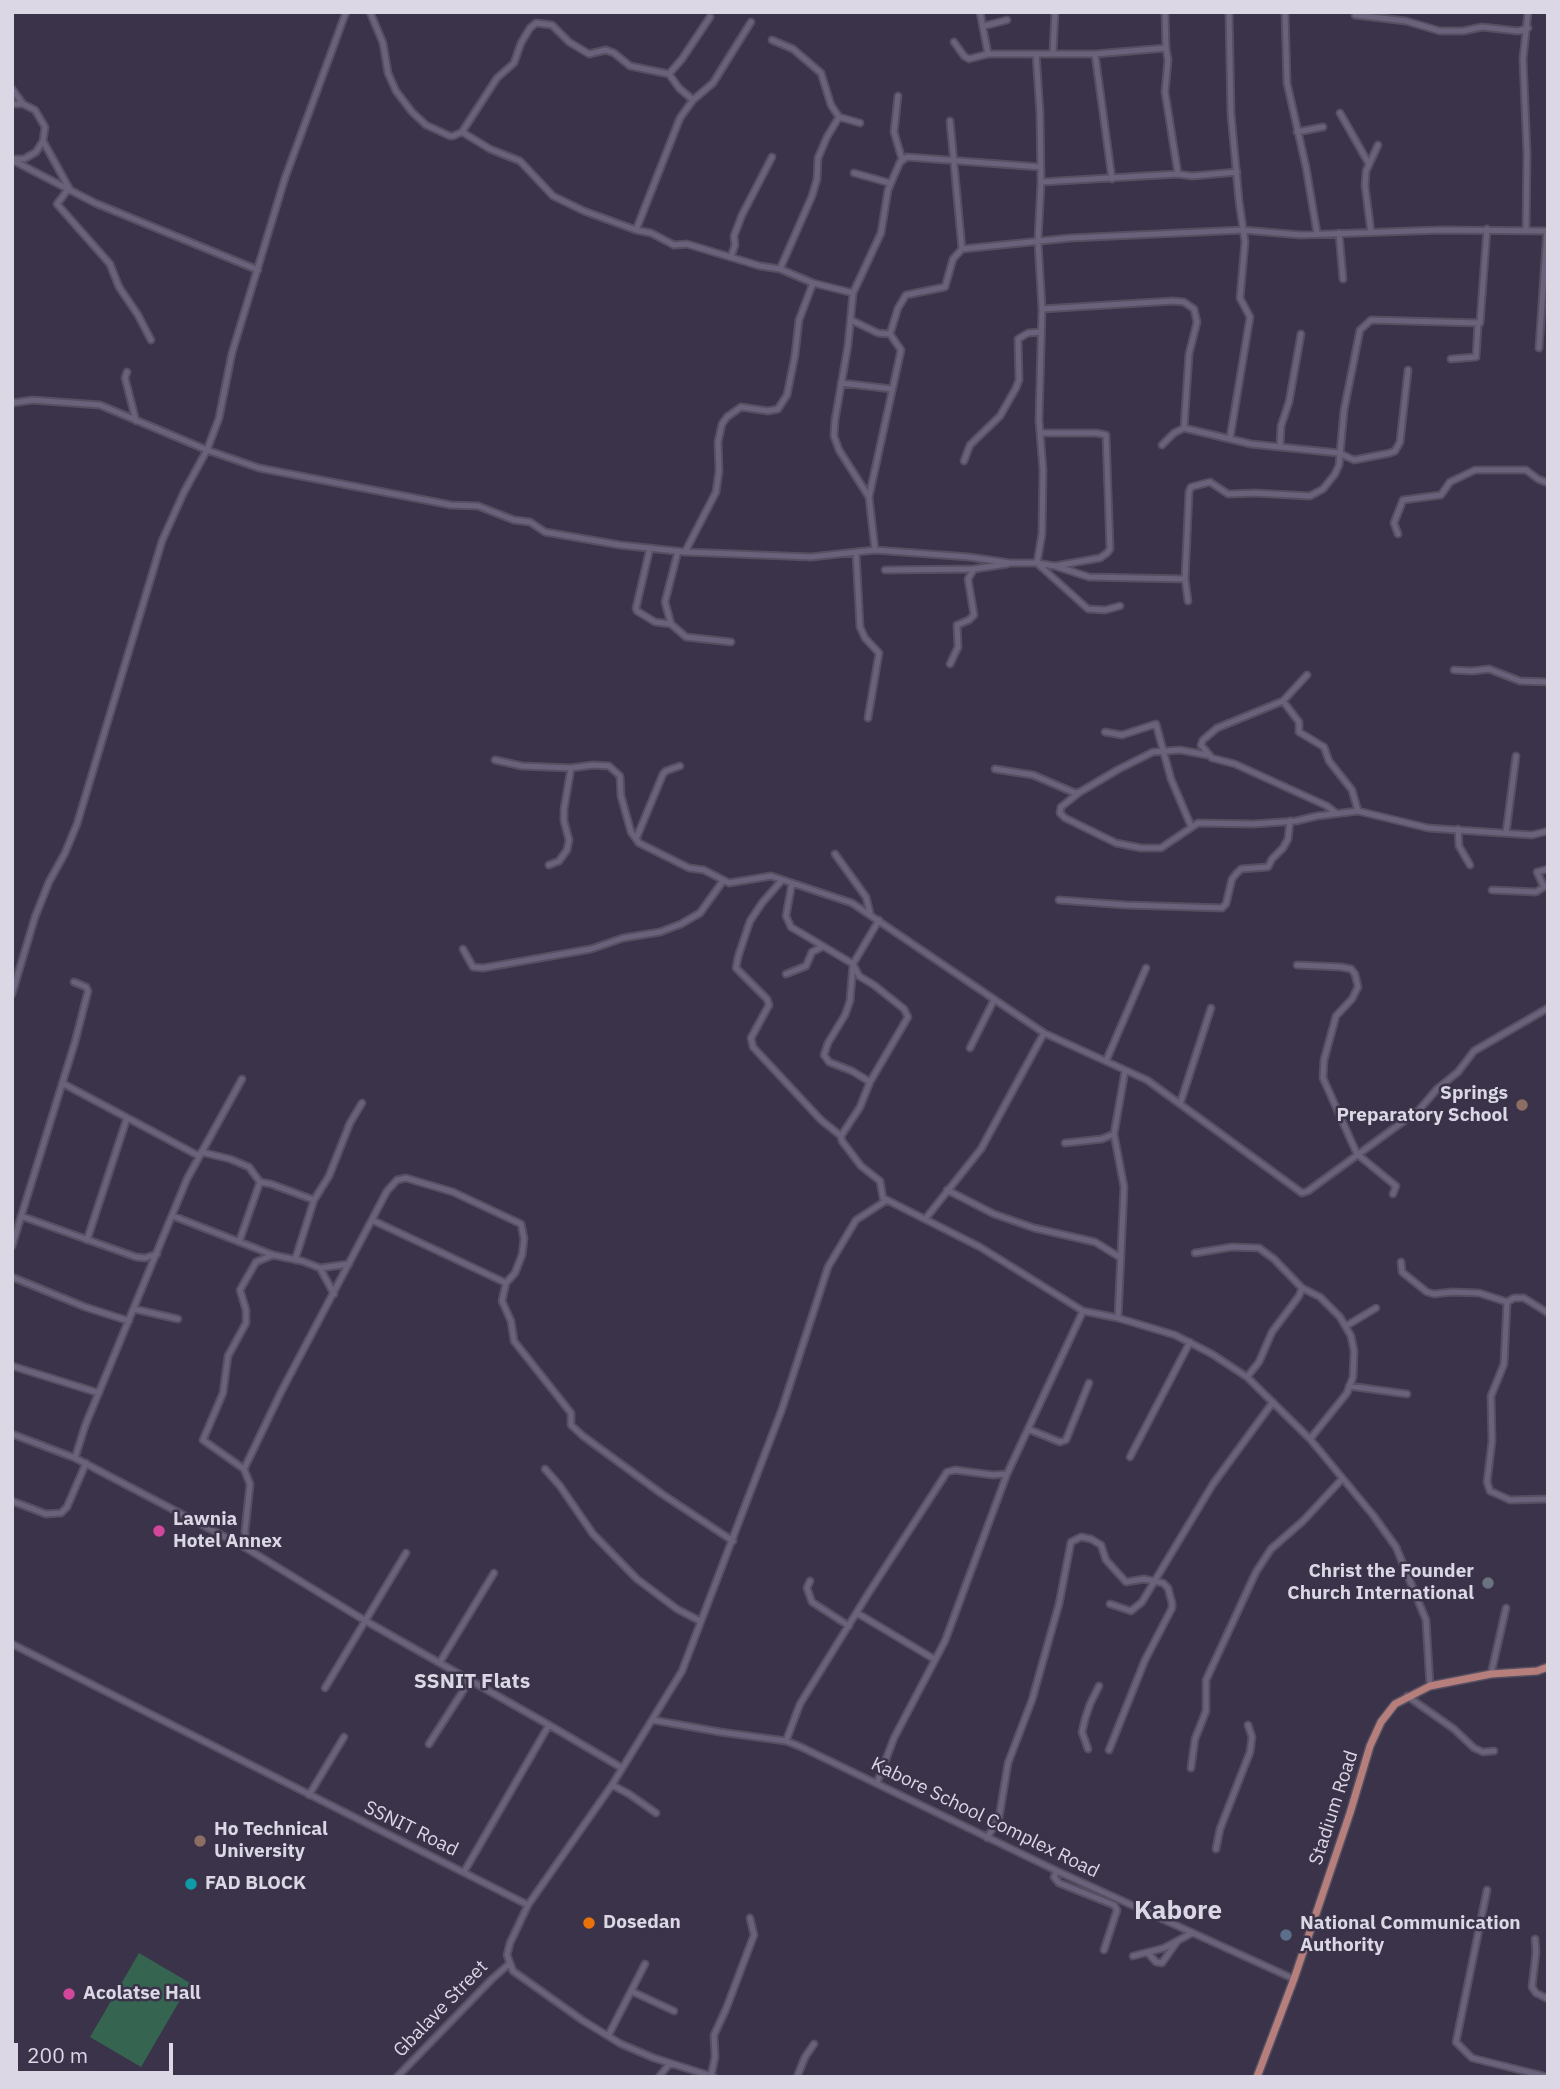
<!DOCTYPE html>
<style>
body{margin:0}
#map{position:relative;width:1560px;height:2089px;overflow:hidden;background:#3a3349;font-family:"IBM Plex Sans",sans-serif}
canvas{display:block}
.frame{position:absolute;inset:0;border:14px solid #dbd7e5;pointer-events:none}
.scale{position:absolute;left:14px;top:2043px;width:159px;height:32px;box-sizing:border-box;border:4px solid #dbd7e5;border-top:0;padding-left:9px;font-size:21px;line-height:24px;white-space:nowrap;color:#dbd7e5;-webkit-text-stroke:5px #3a3349;paint-order:stroke}
</style>
<div id="map">
<canvas width="1560" height="2089"></canvas>
<div class="frame"></div>
<div class="scale">200 m</div>
</div>
<script>
const context = document.querySelector('canvas').getContext('2d');
context.lineJoin = 'round';
function fillPath(path, color) {
  context.fillStyle = color;
  context.fill(path, 'evenodd');
}
function poly(rows) {
  const path = new Path2D();
  for (const r of rows) {
    path.moveTo(r[0], r[1]);
    for (let i = 2; i < r.length; i += 2) path.lineTo(r[i], r[i + 1]);
  }
  return path;
}
function trace(path, color, width, dash) {
  context.strokeStyle = color;
  context.lineWidth = width;
  context.lineCap = dash ? 'butt' : 'round';
  context.setLineDash(dash || []);
  context.stroke(path);
}
function drawText(font, color, halo, rows, align = 'center') {
  context.font = font + ' "IBM Plex Sans",sans-serif';
  context.lineWidth = 5;
  context.setLineDash([]);
  context.textBaseline = 'middle';
  context.strokeStyle = halo;
  context.fillStyle = color;
  for (const [text, x, y, turn = 0] of rows) {
    context.save();
    context.translate(x, y);
    context.rotate((+turn || 0) * Math.PI / 180);
    context.textAlign = isNaN(turn) ? turn : align;
    if (halo) context.strokeText(text, 0, 0);
    context.fillText(text, 0, 0);
    context.restore();
  }
}
const green = poly([
 [139,1953,190,1983,141,2067,90,2037]
]);
const minor = poly([
 [346,12,285,178,232,353,219,418,207,450,259,468,451,505,478,506,514,520,530,522,545,532,620,545,685,552,811,557,875,550,969,557,1010,563,1037,563,1055,566,1089,577,1185,579],
 [370,12,383,43,388,73,396,91,412,112,426,125,450,136,453,136,462,132,497,78,514,63,521,43,530,28,536,23,552,25,569,42,589,54,606,50,614,53,630,66,669,74],
 [980,12,988,54],
 [1165,12,1166,48],
 [1229,12,1231,114,1239,201,1245,242,1240,298,1250,317,1230,438],
 [1285,12,1287,83,1306,167,1317,233],
 [1355,15,1406,21,1440,31,1463,31,1482,27,1518,31,1528,28],
 [984,26,1007,20],
 [772,40,793,49,821,73,831,105,839,117,827,137,818,158,817,179,812,196,780,269],
 [954,42,964,56,969,59,988,54,1036,54],
 [1053,52,1055,12],
 [1095,54,1112,179],
 [12,89,23,104],
 [898,96,894,132,902,159],
 [693,100,679,88,669,74,682,59,710,17],
 [12,104,23,104,35,110,45,127,43,141,36,152,24,159,15,159],
 [1340,113,1369,164],
 [839,117,860,123],
 [950,121,962,249],
 [462,132,490,149,520,161,553,196,584,211,636,230,651,233,674,245,687,244,760,266,780,269,813,283,853,293],
 [1297,132,1323,127],
 [43,141,69,188],
 [12,160,95,203,258,270],
 [854,173,890,183],
 [1041,182,1178,174],
 [69,188,57,204,110,264,119,287,138,315,151,340],
 [636,230,680,118,693,100,713,83,751,22],
 [1526,231,1527,154,1523,59,1528,12],
 [1371,232,1365,186,1366,171,1378,145],
 [1339,233,1343,279],
 [731,257,735,245,734,236,742,215,772,157],
 [1042,309,1173,301,1184,302,1194,309,1197,322,1189,354,1184,428],
 [851,320,878,333,890,334,901,350,869,497,875,550],
 [890,334,898,308,906,295,945,287,953,259,962,249,1070,238,1243,230,1301,235,1440,230,1548,231],
 [1539,348,1547,231],
 [1451,359,1476,357,1478,324],
 [127,372,125,378,136,421],
 [841,383,892,389],
 [12,403,32,400,100,405,207,450,184,492,162,541,77,824,65,853,49,882,35,917,12,994],
 [1041,433,1096,433,1106,435,1110,549,1107,553,1100,558,1055,566],
 [1162,445,1174,433,1184,428,1251,444,1339,453,1354,460,1390,453,1395,451,1400,442,1408,370],
 [1280,446,1281,426,1289,402,1301,334],
 [964,461,970,445,1000,416,1016,388,1019,380,1018,339,1028,333,1041,332],
 [869,497,839,450,834,436,835,420,848,345,853,293,881,233,888,190,900,162,907,157,1040,167],
 [1398,534,1394,523,1403,500,1441,495,1450,482,1475,470,1526,470,1538,479,1548,483],
 [650,548,636,608,637,611,655,622,671,624],
 [678,551,665,602,671,624,686,637,731,642],
 [685,552,716,492,719,471,718,442,722,424,727,417,741,407,768,411,778,409,787,395,795,355,799,320,813,283],
 [856,553,860,627,865,638,879,653,868,718],
 [1037,563,1042,534,1043,470,1039,420,1042,309,1038,241,1041,182,1040,113,1036,54,1095,54,1166,48,1168,60,1165,92,1178,174,1192,176,1237,172],
 [1039,565,1088,609,1105,610,1120,606],
 [885,570,974,569,1007,564],
 [1188,601,1185,579,1189,492,1191,487,1210,482,1228,494,1255,493,1310,496,1323,489,1335,474,1339,465,1344,410,1360,330,1371,320,1480,323,1487,229],
 [950,664,958,647,957,625,969,620,974,615,968,579,974,569],
 [1454,670,1472,671,1489,669,1520,681,1548,682],
 [1307,675,1283,701,1217,728,1203,740,1201,745,1212,758,1235,764,1327,806,1336,813],
 [1283,701,1299,722,1299,732,1324,747,1329,761,1352,790,1358,811],
 [1105,732,1122,735,1156,724,1171,779,1191,826],
 [495,760,522,766,571,768,593,765,609,766,620,776,621,796,631,832,639,843,689,868,704,870,729,883,771,876,852,903,1044,1033,1147,1080,1302,1193,1308,1191,1419,1110,1437,1089,1458,1072,1474,1051,1548,1008],
 [995,769,1033,775,1075,793,1080,792,1119,769,1153,752,1180,750,1207,755],
 [1080,792,1061,807,1060,813,1065,818,1116,843,1141,848,1161,848,1198,823,1253,824,1296,821,1317,816,1358,811,1428,828,1532,835,1548,831],
 [1458,829,1459,846,1470,865],
 [1506,833,1516,756],
 [636,839,663,774,666,771,680,766],
 [835,854,866,897,870,913],
 [549,865,559,861,567,850,569,840,564,821,564,809,571,768],
 [782,880,762,903,750,921,738,957,736,968,767,999,769,1005,751,1038,753,1047,821,1120,841,1136],
 [792,883,786,916,791,927,853,964,859,976,874,985,904,1009,908,1017,870,1082],
 [1492,890,1536,892,1544,887,1537,872,1548,869],
 [1059,900,1126,905,1222,908,1226,904,1232,879,1236,874,1241,869,1268,867,1272,859,1283,848,1288,839,1290,821],
 [879,920,853,964,850,1001,845,1015,828,1043,824,1055,829,1062,852,1071,870,1082,860,1107,841,1136,842,1141,861,1166,880,1181,883,1198,980,1247,1083,1311,1118,1318,1175,1335,1212,1354,1247,1377,1310,1439,1373,1515,1396,1547,1426,1620,1430,1686],
 [463,949,473,967,483,968,591,949,623,938,660,932,681,924,700,913,723,881],
 [1297,965,1341,967,1351,969,1355,974,1358,987,1352,999,1336,1016,1324,1060,1323,1078,1357,1154,1396,1186,1393,1194],
 [786,974,806,966,812,952,822,947],
 [970,1048,994,1000],
 [1106,1061,1146,968],
 [62,1083,199,1156],
 [1180,1104,1211,1008],
 [1065,1143,1102,1139,1114,1134],
 [201,1152,230,1159,249,1167,260,1182,239,1242],
 [260,1182,271,1184,314,1200],
 [947,1190,994,1214,1034,1228,1095,1242,1121,1258],
 [21,1216,136,1257,145,1258,157,1254],
 [173,1216,273,1255,302,1261,320,1268,334,1294],
 [926,1218,981,1149,1044,1033],
 [372,1220,506,1283],
 [87,1240,127,1118],
 [12,1246,75,1042,88,991,86,987,74,982],
 [1195,1253,1232,1247,1259,1248,1274,1259,1302,1288,1320,1297,1340,1317,1351,1336,1354,1351,1353,1377,1347,1393,1310,1439],
 [295,1260,314,1200,329,1176,350,1123,362,1103],
 [1401,1262,1402,1272,1427,1292,1434,1294,1452,1292,1479,1293,1507,1302,1514,1298,1524,1298,1548,1313],
 [320,1268,349,1264],
 [12,1277,85,1307,129,1321],
 [1507,1302,1504,1364,1491,1396,1492,1441,1487,1482,1490,1491,1510,1500,1548,1499],
 [134,1309,178,1319],
 [1118,1318,1124,1187,1114,1134,1125,1071],
 [1346,1326,1376,1308],
 [12,1366,99,1393],
 [1247,1377,1259,1362,1272,1332,1299,1296,1302,1288],
 [1349,1386,1407,1394],
 [1028,1429,1060,1442,1066,1440,1089,1383],
 [12,1434,75,1458,246,1548,364,1620,549,1725,464,1872],
 [1130,1457,1190,1342],
 [75,1458,85,1426,187,1179,242,1079],
 [244,1469,281,1392,387,1191,397,1180,406,1178,453,1192,521,1224,524,1239,522,1255,515,1273,506,1283,502,1301,511,1321,514,1341,571,1413,571,1425,583,1436,662,1494,733,1541],
 [545,1469,560,1486,593,1534,637,1579,677,1609,700,1621],
 [12,1501,46,1514,61,1513,67,1507,86,1463],
 [246,1548,245,1531,250,1484,244,1469,203,1440,223,1393,228,1356,246,1323,246,1310,240,1290,256,1262,273,1255],
 [810,1581,807,1588,812,1602,849,1626],
 [1110,1604,1131,1611,1142,1602,1213,1484,1273,1402],
 [857,1613,934,1659],
 [12,1644,528,1905,510,1943,507,1955,513,1971,582,2020,621,2044,654,2058,714,2077],
 [440,1662,494,1573],
 [1491,1674,1506,1608],
 [325,1688,406,1553],
 [1407,1696,1454,1729,1474,1748,1483,1752,1494,1751],
 [653,1720,720,1732,786,1741,799,1746,1057,1871,1294,1979],
 [549,1725,622,1768],
 [786,1741,800,1704,868,1594,947,1472,955,1470,993,1475,1007,1474],
 [429,1744,470,1680],
 [1088,1749,1082,1732,1085,1719,1090,1704,1099,1686],
 [1191,1768,1195,1739,1206,1711,1206,1680,1256,1572,1271,1549,1303,1521,1342,1479],
 [877,1783,894,1738,945,1641,1007,1474,1083,1311],
 [612,1785,629,1794,656,1813],
 [309,1795,344,1737],
 [987,1838,999,1818,1008,1763,1032,1700,1059,1604,1071,1542,1081,1537,1091,1539,1101,1545,1106,1560,1126,1582,1144,1579,1163,1583,1168,1588,1172,1603,1172,1608,1145,1660,1109,1750],
 [1216,1849,1220,1829,1250,1752,1252,1737,1248,1725],
 [1057,1871,1054,1877,1059,1883,1114,1905,1117,1910,1104,1950],
 [1487,1890,1456,2042,1472,2058,1548,2077],
 [528,1905,612,1785,682,1671,782,1409,828,1267,856,1220,887,1200],
 [1535,1939,1536,1952,1532,1987,1536,1993,1548,1999],
 [1148,1953,1156,1962,1162,1963,1176,1943],
 [1133,1956,1164,1948,1192,1933],
 [631,1991,674,2011],
 [608,2036,645,1964],
 [711,2076,715,2057,714,2035,726,2009,754,1935,750,1918],
 [397,2077,492,1979,509,1964],
 [659,2077,670,2063],
 [797,2077,805,2057,814,2044]
]);
const major = poly([
 [1257,2077,1294,1979,1350,1813,1370,1746,1381,1722,1395,1704,1430,1686,1491,1674,1537,1671,1548,1667]
]);
const markers = [
 [1522,1105,7,"#8d6e63"],
 [159,1531,7,"#d1479c"],
 [1488,1583,7,"#6b7280"],
 [200,1841,7,"#8d6e63"],
 [191,1884,7,"#0f9aa8"],
 [589,1923,7,"#e8710a"],
 [1286,1935,7,"#5c6f8a"],
 [69,1994,7,"#d1479c"]
];
const poiNames = [
 ["Springs",1508,1094,"right"],
 ["Preparatory School",1508,1116,"right"],
 ["Lawnia",173,1520],
 ["Hotel Annex",173,1542],
 ["Christ the Founder",1474,1572,"right"],
 ["Church International",1474,1594,"right"],
 ["Ho Technical",214,1830],
 ["University",214,1852],
 ["FAD BLOCK",205,1884],
 ["Dosedan",603,1923],
 ["National Communication",1300,1924],
 ["Authority",1300,1946],
 ["Acolatse Hall",83,1994]
];
const streetNames = [
 ["Stadium Road",1334,1808,-72],
 ["Kabore School Complex Road",985,1818,26],
 ["SSNIT Road",411,1829,26],
 ["Gbalave Street",441,2009,-46]
];
const neighbourhoodNames = [
 ["SSNIT Flats",472,1682]
];
const districtNames = [
 ["Kabore",1178,1911]
];
fillPath(green, '#356550');
trace(minor, '#554f61', 9);
trace(major, '#554f61', 10);
trace(minor, '#6a627a', 5);
trace(major, '#b67f7b', 7);
for (const [x, y, r, color] of markers) {
  const dot = new Path2D();
  dot.arc(x, y, r, 0, 2 * Math.PI);
  context.fillStyle = color;
  context.fill(dot);
  trace(dot, '#3a3349', 2.5);
}
drawText('bold 19px', '#dbd7e5', '#3a3349', poiNames, 'left');
drawText('19px', '#dbd7e5', '#3a3349', streetNames);
drawText('bold 21px', '#dbd7e5', '#3a3349', neighbourhoodNames);
drawText('bold 26px', '#dbd7e5', '#3a3349', districtNames);
</script>
